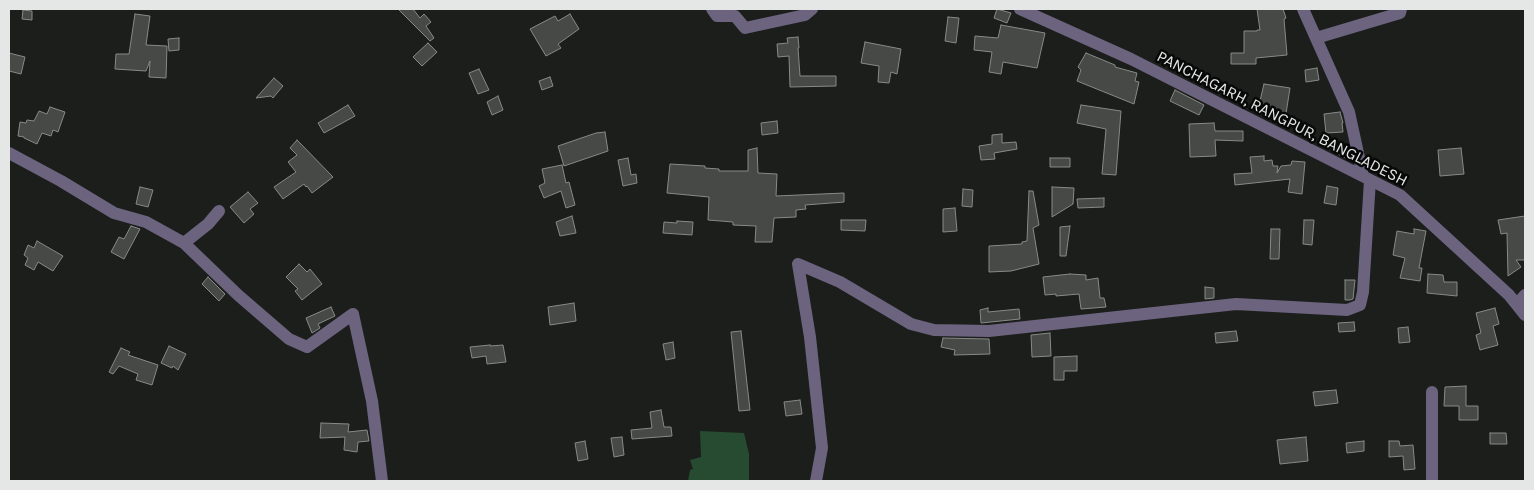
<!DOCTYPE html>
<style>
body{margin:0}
#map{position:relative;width:1534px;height:490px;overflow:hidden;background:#1b1e1b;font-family:Karla,sans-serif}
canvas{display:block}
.frame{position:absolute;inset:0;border:10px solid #e5e7e6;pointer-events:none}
</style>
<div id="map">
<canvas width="1534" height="490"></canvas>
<div class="frame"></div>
</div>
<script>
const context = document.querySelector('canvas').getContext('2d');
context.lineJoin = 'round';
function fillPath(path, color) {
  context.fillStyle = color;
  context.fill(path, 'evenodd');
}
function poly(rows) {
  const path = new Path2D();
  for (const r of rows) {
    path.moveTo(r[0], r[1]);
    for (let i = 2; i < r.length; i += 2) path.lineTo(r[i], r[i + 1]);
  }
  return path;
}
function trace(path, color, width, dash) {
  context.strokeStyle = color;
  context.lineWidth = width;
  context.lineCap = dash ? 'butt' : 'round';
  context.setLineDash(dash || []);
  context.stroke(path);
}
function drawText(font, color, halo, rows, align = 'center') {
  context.font = font + ' Karla,sans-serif';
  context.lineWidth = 5;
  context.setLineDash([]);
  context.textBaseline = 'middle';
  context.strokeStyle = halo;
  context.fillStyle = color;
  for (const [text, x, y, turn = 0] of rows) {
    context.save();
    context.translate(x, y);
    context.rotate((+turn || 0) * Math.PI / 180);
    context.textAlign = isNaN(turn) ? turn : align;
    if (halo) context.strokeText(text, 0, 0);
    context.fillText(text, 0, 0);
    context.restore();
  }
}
const green = poly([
 [700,431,744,433,749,454,749,481,688,481,690,470,693,469,690,460,701,457]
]);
const building = poly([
 [398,9,413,9,420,18,424,14,431,22,426,26,434,38,430,41,398,9],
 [997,9,1011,13,1007,23,994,18,997,9],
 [1257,9,1283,9,1286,18,1284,19,1287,55,1256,58,1256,64,1231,64,1231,53,1244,53,1244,31,1257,31,1257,30,1260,30,1257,9],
 [23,10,32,11,32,20,22,19,23,10],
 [135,14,150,16,146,45,167,46,166,78,149,77,150,61,146,71,115,69,116,54,129,54,135,14],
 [570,14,579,29,558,44,561,48,546,56,530,29,555,16,558,21,570,14],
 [948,17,959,18,956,43,945,41,948,17],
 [1001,25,1045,33,1037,68,1003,62,1001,74,989,72,992,52,974,50,975,36,998,38,1001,25],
 [798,37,799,48,798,48,800,76,836,76,836,86,790,87,789,56,778,57,777,44,788,43,787,38,798,37],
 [179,38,179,50,169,51,168,39,179,38],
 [865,42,901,49,897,74,891,72,889,83,878,82,879,66,861,63,865,42],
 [428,43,437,52,422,66,413,57,428,43],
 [9,53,25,57,21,74,9,71,9,53],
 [1086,53,1115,65,1115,67,1137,73,1135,81,1139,82,1134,104,1077,81,1081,70,1078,67,1086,53],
 [1317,68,1319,80,1306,82,1305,70,1317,68],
 [479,69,489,90,478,94,469,73,479,69],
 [550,77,553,86,542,90,539,81,550,77],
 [274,78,283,86,277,93,273,98,271,96,256,98,274,78],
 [1264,84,1290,88,1285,120,1259,105,1264,84],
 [1175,90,1204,105,1199,115,1170,101,1175,90],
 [498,96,503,110,492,115,487,102,498,96],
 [348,105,355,116,324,133,318,123,348,105],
 [1081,105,1121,111,1116,175,1102,174,1106,129,1077,123,1081,105],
 [50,107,65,112,58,132,53,130,51,136,42,133,37,144,24,138,24,137,18,136,20,122,26,123,27,120,34,121,39,111,47,114,50,107],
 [1340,112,1343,123,1342,123,1343,132,1326,133,1324,114,1340,112],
 [777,121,778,133,762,135,761,123,777,121],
 [1214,123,1215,131,1243,131,1243,141,1215,140,1216,156,1190,157,1189,124,1214,123],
 [605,132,608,151,564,166,558,146,596,133,605,132],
 [1002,134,1002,143,1016,142,1017,149,994,153,995,159,981,160,979,146,992,144,992,135,1002,134],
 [297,140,333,177,312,193,307,186,306,187,304,184,283,199,274,187,296,172,288,162,297,155,290,148,297,140],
 [1340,146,1349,149,1351,160,1339,155,1340,146],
 [757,148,758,173,777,174,776,196,844,193,844,202,805,205,806,209,796,210,796,217,774,218,772,242,755,242,756,226,733,225,733,222,708,220,709,197,667,193,670,164,705,166,705,168,719,169,719,171,748,171,748,150,757,148],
 [1461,148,1464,174,1440,176,1438,150,1461,148],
 [1264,156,1264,161,1272,160,1273,166,1278,166,1277,173,1281,166,1291,165,1292,161,1305,162,1302,194,1288,192,1290,179,1235,185,1234,174,1252,173,1250,157,1264,156],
 [628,158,631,175,636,174,637,183,623,186,618,160,628,158],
 [1050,158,1070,158,1070,167,1050,167,1050,158],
 [562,165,566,183,569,182,575,205,566,208,561,191,544,198,539,186,545,183,542,169,562,165],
 [1327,186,1338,188,1336,205,1324,203,1327,186],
 [140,187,153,190,148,207,136,204,140,187],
 [1052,187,1074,188,1073,204,1052,217,1052,187],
 [963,189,973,190,972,207,962,206,963,189],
 [1029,191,1033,191,1039,225,1033,228,1039,264,1011,271,989,272,989,246,1022,244,1022,242,1027,241,1029,191],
 [248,192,258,203,250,209,254,214,244,223,230,207,248,192],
 [1104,198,1104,207,1078,208,1077,199,1104,198],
 [955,208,957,231,943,232,943,209,955,208],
 [572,216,576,233,560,236,556,222,572,216],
 [1525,216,1525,260,1516,260,1521,267,1508,276,1507,233,1501,234,1498,220,1525,216],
 [841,220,866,220,865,231,841,230,841,220],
 [1304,220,1314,220,1312,245,1303,244,1304,220],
 [677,221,693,222,692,235,663,233,664,222,677,223,677,221],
 [131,226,140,229,124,259,111,252,119,237,124,239,131,226],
 [1070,226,1066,256,1060,256,1060,227,1070,226],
 [1271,229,1280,229,1279,259,1270,259,1271,229],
 [1414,229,1426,231,1419,268,1422,268,1420,281,1400,278,1405,258,1393,255,1397,231,1414,234,1414,229],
 [37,241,63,256,53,271,38,262,34,270,25,265,28,258,24,255,28,245,34,248,37,241],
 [299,264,307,272,310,269,322,284,302,300,295,291,298,289,286,277,299,264],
 [1070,274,1086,275,1086,280,1098,278,1100,298,1104,298,1106,307,1081,309,1079,294,1056,296,1056,294,1045,295,1043,277,1070,274],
 [1428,274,1443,275,1444,282,1457,282,1457,296,1427,293,1428,274],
 [208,277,225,294,219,301,202,284,208,277],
 [1345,280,1355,280,1353,299,1350,300,1345,300,1345,280],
 [1205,287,1214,288,1214,298,1205,299,1205,287],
 [574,303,576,321,550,325,548,307,574,303],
 [331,307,335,316,318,324,320,328,312,333,306,318,331,307],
 [988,308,988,312,1019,309,1020,319,981,323,980,310,988,308],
 [1495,308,1499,324,1493,326,1498,345,1480,350,1476,335,1481,333,1476,313,1495,308],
 [1354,322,1355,331,1339,332,1338,323,1354,322],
 [1408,327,1410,342,1399,343,1398,328,1408,327],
 [741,331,750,410,739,411,731,332,741,331],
 [1236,331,1238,341,1216,343,1215,333,1236,331],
 [1050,333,1051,356,1032,357,1031,335,1050,333],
 [943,338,989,339,990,354,954,355,955,350,941,347,943,338],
 [673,342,675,358,666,360,663,344,673,342],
 [490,345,490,346,503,345,506,362,487,364,486,356,472,358,470,347,490,345],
 [169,346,186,354,178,370,173,366,172,368,161,363,169,346],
 [121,348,130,352,128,355,158,365,152,385,136,380,138,374,119,366,113,374,109,372,121,348],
 [1077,356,1077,371,1064,371,1064,380,1054,380,1054,357,1077,356],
 [1466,386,1466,406,1478,406,1478,420,1459,420,1459,406,1444,406,1445,387,1466,386],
 [1336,390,1338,403,1315,406,1313,392,1336,390],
 [800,400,802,414,786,416,784,402,800,400],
 [661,410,664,427,671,427,672,436,632,439,631,430,652,428,650,412,661,410],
 [321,423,349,424,348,432,367,430,369,441,358,442,357,452,344,450,345,437,320,438,321,423],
 [1490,433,1506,433,1507,444,1490,444,1490,433],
 [622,437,624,455,614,457,611,438,622,437],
 [1306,437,1308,461,1280,464,1277,440,1306,437],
 [585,441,588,459,578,461,575,443,585,441],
 [1364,441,1364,451,1347,453,1346,443,1364,441],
 [1389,441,1399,441,1400,446,1413,445,1415,469,1404,470,1403,456,1389,457,1389,441]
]);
const minor = poly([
 [712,9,717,16,735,16,745,28,805,15,812,9],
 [1020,9,1131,59,1400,195,1509,295,1525,315],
 [1303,9,1349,112,1363,176],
 [1316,38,1400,13,1401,9],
 [9,153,61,181,114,213,146,222,184,243],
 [219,211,208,224,184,243,238,295,289,339,307,347,353,314,372,401,382,481],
 [1517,304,1525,295],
 [816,481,822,448,810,337,798,264,840,282,911,324,934,330,989,331,1236,304,1347,310,1360,305,1363,292,1370,180],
 [1432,481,1432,392]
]);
const streetNames = [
 ["PANCHAGARH, RANGPUR, BANGLADESH",1282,119,27]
];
fillPath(green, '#274b30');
fillPath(building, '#464946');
trace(building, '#878b88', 1);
trace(minor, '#6c637f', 12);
drawText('16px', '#e5e7e6', '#070807', streetNames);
</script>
